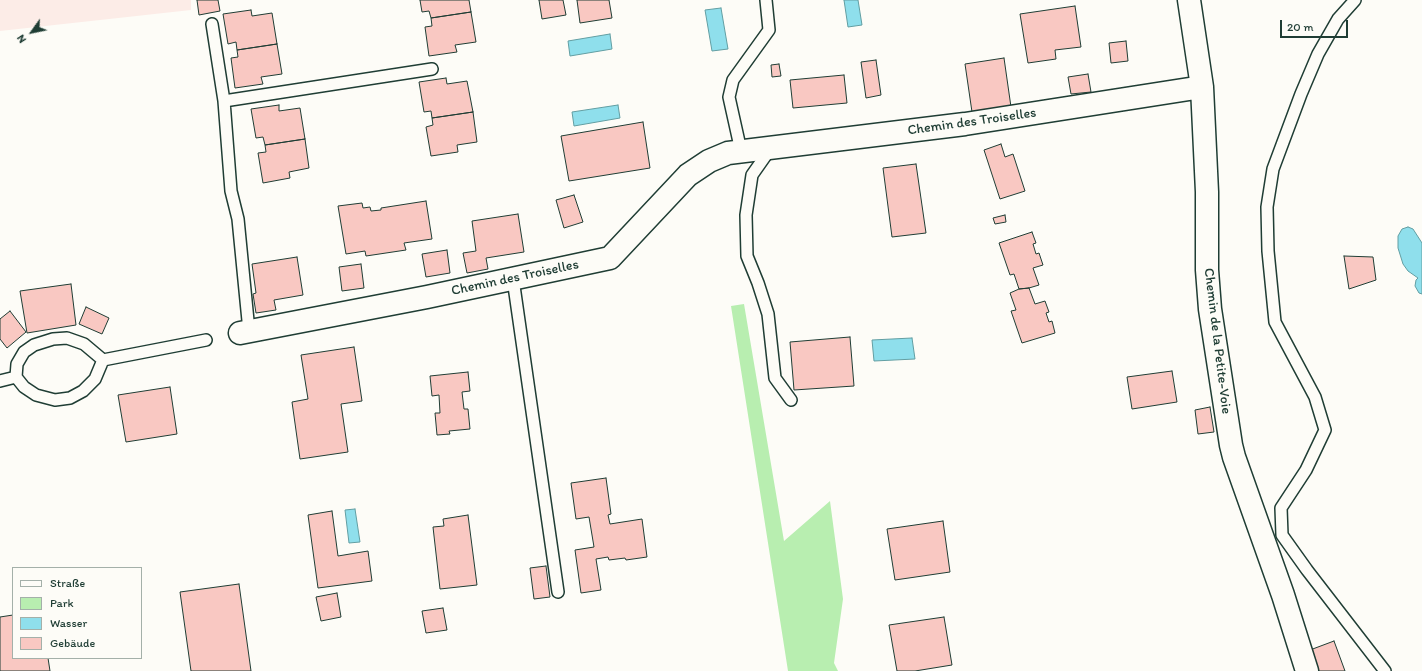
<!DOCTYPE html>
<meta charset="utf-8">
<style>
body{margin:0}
#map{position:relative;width:1422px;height:671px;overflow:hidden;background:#fdfcf7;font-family:Itim,sans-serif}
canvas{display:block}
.legend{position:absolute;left:12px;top:567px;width:130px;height:92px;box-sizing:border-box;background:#fdfcf7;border:1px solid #a4b0a9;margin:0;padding:5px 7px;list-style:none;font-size:12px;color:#1f3d34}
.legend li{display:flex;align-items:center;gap:8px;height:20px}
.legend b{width:20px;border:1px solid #a4b0a9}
.north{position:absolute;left:12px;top:12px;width:40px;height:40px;-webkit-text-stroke:3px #fdfcf7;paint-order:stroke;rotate:237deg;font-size:11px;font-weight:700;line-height:16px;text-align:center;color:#1f3d34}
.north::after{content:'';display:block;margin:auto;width:14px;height:18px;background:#1f3d34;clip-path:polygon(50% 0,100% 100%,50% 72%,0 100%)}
.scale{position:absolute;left:1280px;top:20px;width:68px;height:18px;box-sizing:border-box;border:2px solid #1f3d34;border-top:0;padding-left:5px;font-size:12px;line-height:14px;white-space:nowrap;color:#1f3d34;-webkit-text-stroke:3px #fdfcf7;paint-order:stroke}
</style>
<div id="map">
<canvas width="1422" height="671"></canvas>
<ul class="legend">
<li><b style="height:5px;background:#fdfcf7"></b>Straße</li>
<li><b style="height:11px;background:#b8eeb0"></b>Park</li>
<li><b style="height:11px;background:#8fdfec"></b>Wasser</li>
<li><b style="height:11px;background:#f9c8c2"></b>Gebäude</li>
</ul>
<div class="north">N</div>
<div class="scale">20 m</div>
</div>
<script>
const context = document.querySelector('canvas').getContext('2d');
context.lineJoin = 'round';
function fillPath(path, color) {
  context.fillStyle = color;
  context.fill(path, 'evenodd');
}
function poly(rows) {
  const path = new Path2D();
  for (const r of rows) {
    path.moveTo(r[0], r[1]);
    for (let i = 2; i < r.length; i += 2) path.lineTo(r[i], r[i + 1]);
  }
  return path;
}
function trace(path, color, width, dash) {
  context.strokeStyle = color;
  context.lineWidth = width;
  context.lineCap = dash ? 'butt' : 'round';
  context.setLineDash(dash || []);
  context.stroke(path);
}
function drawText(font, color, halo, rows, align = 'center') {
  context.font = font + ' Itim,sans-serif';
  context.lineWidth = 3;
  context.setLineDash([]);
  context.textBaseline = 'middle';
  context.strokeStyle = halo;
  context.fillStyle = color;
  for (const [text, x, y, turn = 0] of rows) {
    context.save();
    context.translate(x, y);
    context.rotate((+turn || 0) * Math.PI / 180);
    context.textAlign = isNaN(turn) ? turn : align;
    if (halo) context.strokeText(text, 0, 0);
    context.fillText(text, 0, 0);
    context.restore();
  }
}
const built = poly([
 [0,0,191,0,191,10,0,31]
]);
const green = poly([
 [744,304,784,541,830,501,843,599,834,663,838,671,788,671,731,306]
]);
const water = poly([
 [844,0,858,0,862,25,848,27,844,0],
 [721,8,728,49,712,51,705,10,721,8],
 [610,34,612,49,570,56,568,41,610,34],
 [618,105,620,118,574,126,572,112,618,105],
 [1408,227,1413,229,1422,243,1422,294,1419,293,1415,286,1416,280,1418,278,1408,271,1403,264,1398,248,1398,236,1402,229,1408,227],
 [912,338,915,359,874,361,872,340,912,338],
 [355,509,360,542,349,543,345,510,355,509]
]);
const building = poly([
 [197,0,218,0,220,11,199,15,197,0],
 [420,0,469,0,471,12,431,18,429,11,422,12,420,0],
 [539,0,563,0,566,15,542,19,539,0],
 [577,0,609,0,612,18,580,23,577,0],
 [1075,6,1081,47,1055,50,1056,59,1028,63,1020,14,1075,6],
 [251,10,252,16,272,13,277,44,237,50,236,42,228,44,223,14,251,10],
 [471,12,476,42,455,45,457,52,429,56,425,27,432,26,431,18,471,12],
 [1126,41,1128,61,1111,63,1109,43,1126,41],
 [277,44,282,74,261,77,263,84,235,88,231,58,238,57,237,50,277,44],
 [1004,58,1011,107,972,112,965,64,1004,58],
 [876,60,881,95,866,98,861,62,876,60],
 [779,64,781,76,772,77,771,65,779,64],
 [1088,74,1091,92,1071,94,1068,77,1088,74],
 [844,75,847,103,793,108,790,80,844,75],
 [446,78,447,84,467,81,473,112,432,118,431,111,424,112,419,82,446,78],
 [279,105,279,111,300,108,305,139,265,145,263,137,256,138,251,109,279,105],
 [473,112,477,142,457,145,458,152,431,156,426,127,433,125,432,118,473,112],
 [643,122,650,168,569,181,561,136,643,122],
 [305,139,309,168,289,172,290,178,263,183,258,153,266,152,265,145,305,139],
 [1001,144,1005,157,1013,154,1025,191,1000,199,984,150,1001,144],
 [916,164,926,233,892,237,883,168,916,164],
 [574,195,583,222,564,228,556,200,574,195],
 [426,201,432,239,404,243,406,250,366,256,365,251,346,254,338,206,362,203,363,208,370,207,371,211,381,210,381,208,426,201],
 [518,214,524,252,486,258,488,269,467,273,463,253,476,251,472,221,518,214],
 [1005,215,1006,222,995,224,993,218,1005,215],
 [1032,232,1036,243,1033,244,1036,254,1039,253,1043,265,1033,268,1039,285,1029,288,1019,289,1014,274,1010,275,999,243,1032,232],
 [447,250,450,273,426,277,422,254,447,250],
 [1344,256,1373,257,1376,280,1349,289,1344,256],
 [297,257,303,295,274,300,276,310,256,313,253,294,256,293,252,264,297,257],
 [361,264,364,288,342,291,339,267,361,264],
 [71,284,76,325,27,333,20,291,71,284],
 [1029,288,1035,304,1045,301,1049,312,1046,313,1049,322,1052,321,1055,333,1022,343,1011,311,1016,310,1010,293,1019,289,1029,288],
 [86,307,109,318,102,334,79,324,86,307],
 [10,311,26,332,7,348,0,339,0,319,10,311],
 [850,337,854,386,794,390,790,342,850,337],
 [354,347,362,401,341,404,348,452,300,459,292,402,308,399,301,355,354,347],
 [1172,371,1177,402,1132,409,1127,377,1172,371],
 [468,372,470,391,462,392,464,409,468,409,470,429,449,431,450,434,437,435,435,413,440,413,439,395,432,396,430,376,468,372],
 [170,387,177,434,126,442,118,395,170,387],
 [1210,407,1214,432,1198,434,1195,410,1210,407],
 [606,478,611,514,608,515,610,524,642,519,647,557,626,560,625,558,609,560,608,557,596,559,601,590,581,593,575,550,594,547,589,517,576,519,571,483,606,478],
 [332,511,338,556,368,551,372,581,318,588,308,515,332,511],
 [468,515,477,585,440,589,433,527,444,526,443,519,468,515],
 [943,521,950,572,895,580,887,529,943,521],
 [546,566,550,597,534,599,530,568,546,566],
 [239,584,251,671,191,671,180,592,239,584],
 [337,593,341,617,321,621,316,597,337,593],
 [443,608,447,630,426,633,422,611,443,608],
 [13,615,13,658,48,658,50,671,0,671,0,617,13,615],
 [944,617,952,665,915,671,897,671,889,625,944,617],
 [1334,641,1345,671,1318,671,1310,650,1334,641]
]);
const service = poly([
 [1355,0,1338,19,1318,54,1301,94,1273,169,1267,207,1268,251,1275,322,1315,397,1325,430,1306,470,1281,508,1282,535,1307,570,1385,671],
 [212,24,224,101,231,191,238,219,249,331],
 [224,101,432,69],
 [771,148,752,175,746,215,747,256,758,283,768,314,775,378,791,400],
 [741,151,729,97,733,80,769,30,766,0],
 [513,279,558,592],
 [103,360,84,344,67,338,53,339,34,345,24,352,17,364,16,377,24,387,36,395,55,400,70,398,83,391,95,379,103,360,206,340],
 [0,381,16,377]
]);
const minor = poly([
 [1189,0,1202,87,1207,192,1207,270,1210,309,1231,445,1234,457,1283,595,1307,671],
 [240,333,427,297,610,258,688,175,709,161,728,153,965,124,1202,87]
]);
const streetNames = [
 ["Chemin des Troiselles",972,122,-8],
 ["Chemin des Troiselles",515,278,-12],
 ["Chemin de la Petite-Voie",1217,341,83]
];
fillPath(built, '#fcece7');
fillPath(green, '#b8eeb0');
fillPath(water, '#8fdfec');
trace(water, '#629ea2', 1);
fillPath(building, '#f9c8c2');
trace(building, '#1f3d34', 1);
trace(service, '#1f3d34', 14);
trace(minor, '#1f3d34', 25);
trace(service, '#fdfcf7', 11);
trace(minor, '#fdfcf7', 22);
drawText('14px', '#1f3d34', '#fdfcf7', streetNames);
</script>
